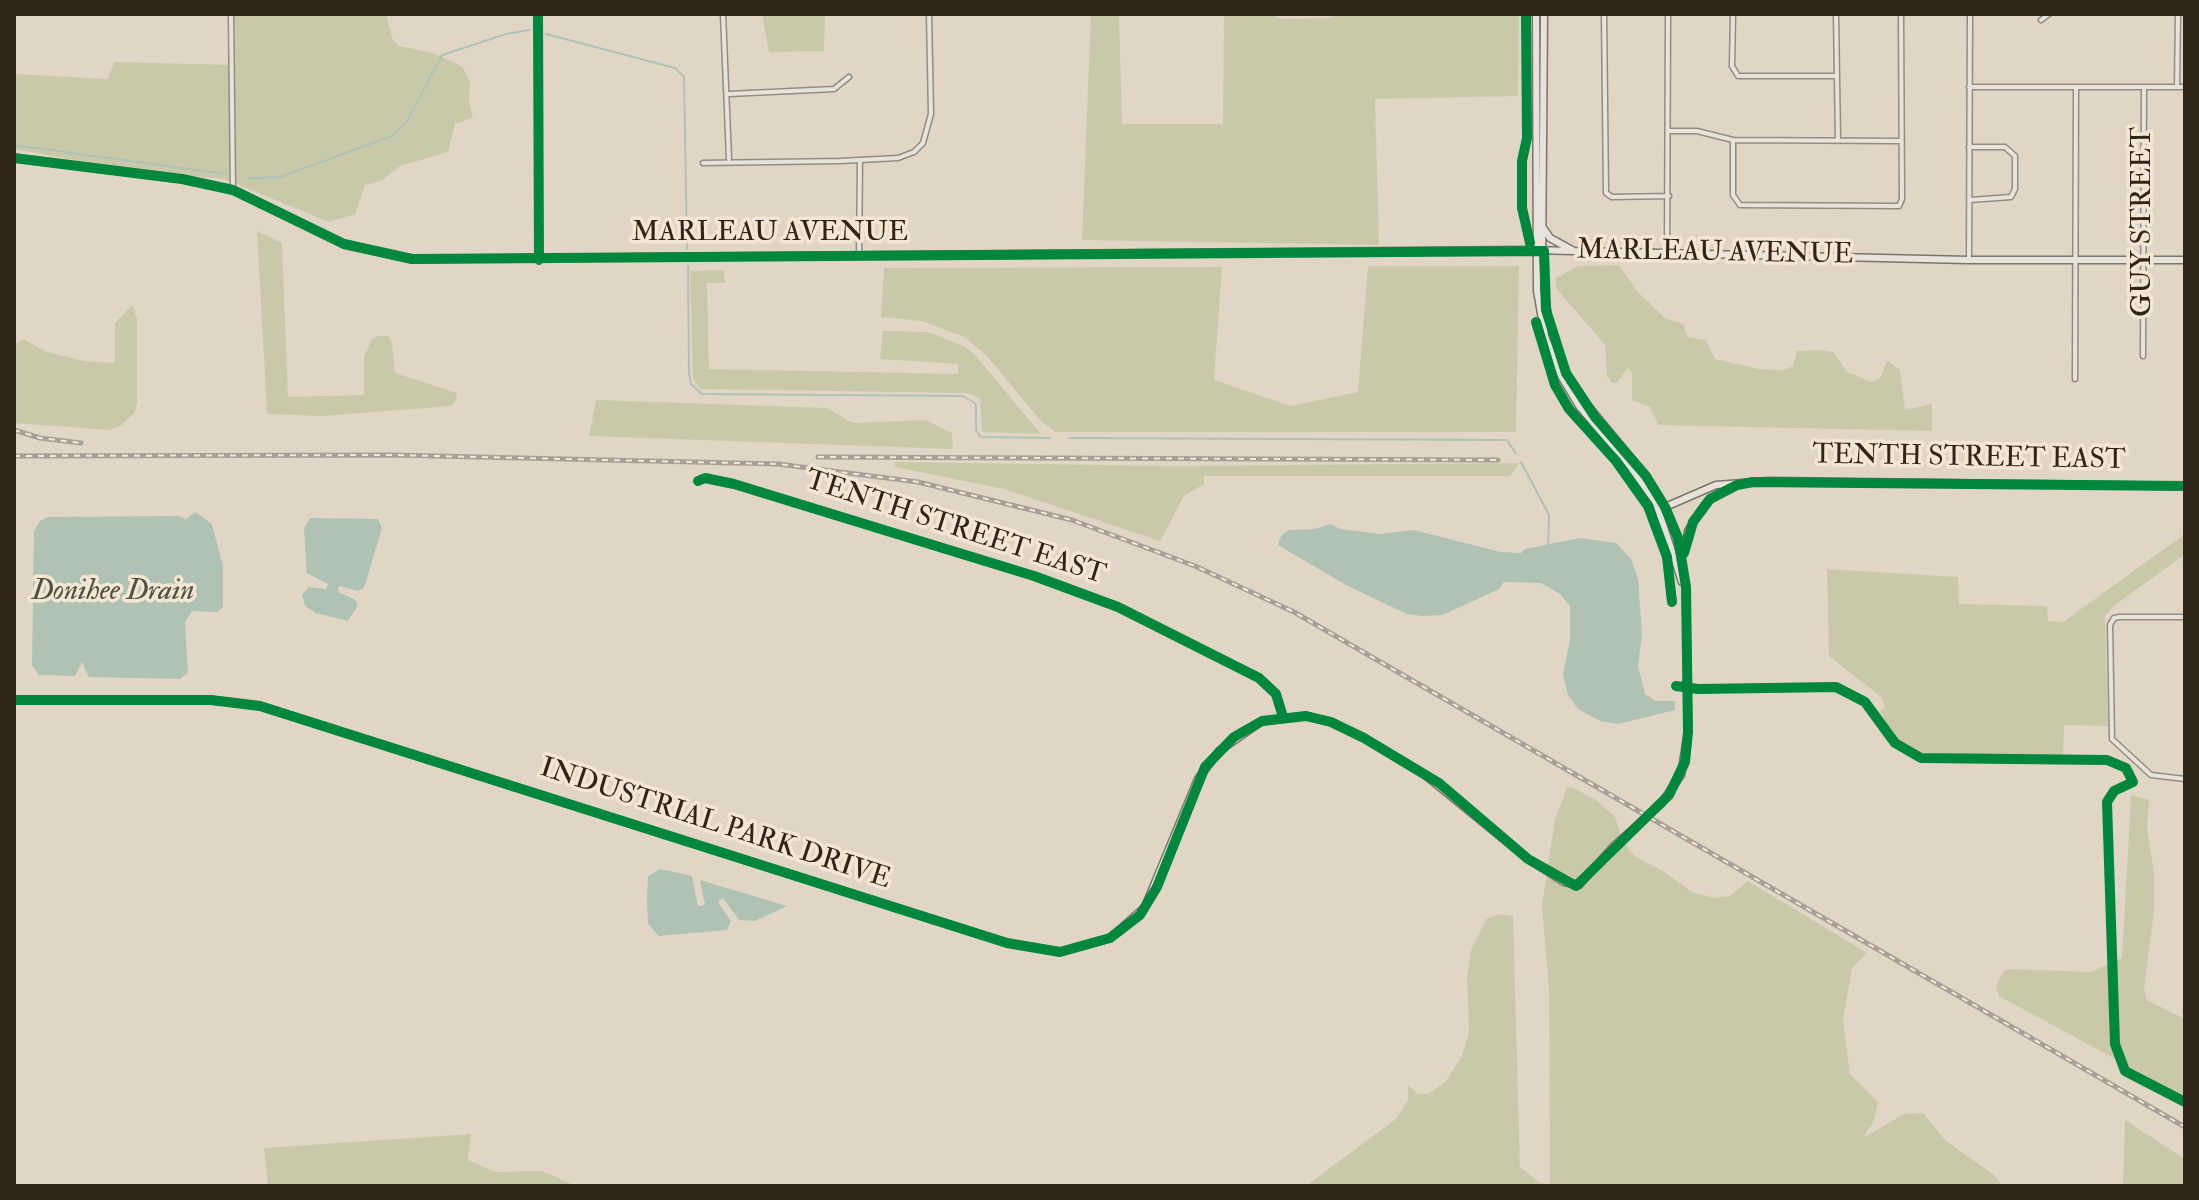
<!DOCTYPE html>
<style>
body{margin:0}
#map{position:relative;width:2199px;height:1200px;overflow:hidden;background:#e1d6c6;font-family:"IM FELL Double Pica",serif}
canvas{display:block}
.frame{position:absolute;inset:0;border:16px solid #2f2418;pointer-events:none}
</style>
<div id="map">
<canvas width="2199" height="1200"></canvas>
<div class="frame"></div>
</div>
<script>
const context = document.querySelector('canvas').getContext('2d');
context.lineJoin = 'round';
function fillPath(path, color) {
  context.fillStyle = color;
  context.fill(path, 'evenodd');
}
function poly(rows) {
  const path = new Path2D();
  for (const r of rows) {
    path.moveTo(r[0], r[1]);
    for (let i = 2; i < r.length; i += 2) path.lineTo(r[i], r[i + 1]);
  }
  return path;
}
function trace(path, color, width, dash) {
  context.strokeStyle = color;
  context.lineWidth = width;
  context.lineCap = dash ? 'butt' : 'round';
  context.setLineDash(dash || []);
  context.stroke(path);
}
function drawText(font, color, halo, rows, align = 'center') {
  context.font = font + ' "IM FELL Double Pica",serif';
  context.lineWidth = 7;
  context.setLineDash([]);
  context.textBaseline = 'middle';
  context.strokeStyle = halo;
  context.fillStyle = color;
  for (const [text, x, y, turn = 0] of rows) {
    context.save();
    context.translate(x, y);
    context.rotate((+turn || 0) * Math.PI / 180);
    context.textAlign = isNaN(turn) ? turn : align;
    if (halo) context.strokeText(text, 0, 0);
    context.fillText(text, 0, 0);
    context.restore();
  }
}
const green = poly([
 [233,14,386,14,393,40,399,46,433,53,463,67,470,82,469,103,473,117,455,124,448,152,400,166,381,181,365,185,355,214,329,222,224,179,125,169,14,149,14,74,107,79,115,62,234,65],
 [762,14,825,14,824,51,769,52],
 [1091,14,1119,14,1122,124,1223,124,1224,14,1268,14,1281,19,1329,18,1341,14,1519,14,1518,96,1375,99,1379,245,1082,240],
 [257,231,282,243,288,397,364,395,364,357,371,340,377,336,388,336,392,342,395,373,457,393,456,400,451,406,323,416,267,414],
 [1619,265,1638,292,1664,317,1684,325,1687,337,1706,340,1715,359,1759,369,1784,370,1793,366,1797,351,1820,350,1833,352,1847,372,1871,382,1881,377,1887,361,1900,370,1905,410,1932,404,1932,431,1658,425,1650,407,1632,400,1632,372,1627,368,1617,383,1612,383,1607,376,1605,345,1556,288,1556,278,1578,266],
 [1368,266,1519,266,1516,432,1055,432,1039,419,986,355,964,337,922,321,881,317,884,268,1222,267,1214,380,1291,406,1358,392],
 [724,270,725,283,707,283,709,369,958,374,958,364,880,359,883,331,928,332,964,346,976,356,1041,434,982,432,980,399,969,393,700,389,693,379,690,271],
 [132,305,137,318,137,403,135,412,122,425,110,430,14,423,14,345,23,339,47,352,84,361,115,363,115,323],
 [596,400,827,408,853,423,925,420,952,433,953,449,589,436],
 [894,462,1173,466,1519,463,1510,476,1204,476,1204,484,1184,496,1160,541,1004,489,895,467],
 [2185,534,2185,554,2114,606,2105,616,2108,726,2064,725,2063,757,1917,753,1898,740,1886,724,1880,711,1885,707,1881,697,1829,656,1827,569,1958,577,1959,604,2047,606,2048,621,2063,622],
 [1571,787,1595,799,1615,817,1623,842,1634,856,1663,871,1692,892,1714,898,1730,896,1748,881,1867,953,1852,968,1843,1021,1850,1074,1878,1102,1874,1121,1863,1138,1904,1114,1923,1113,1946,1141,1993,1174,2003,1186,1306,1186,1396,1119,1408,1101,1408,1085,1418,1094,1429,1094,1446,1081,1462,1056,1469,1033,1467,976,1471,951,1486,919,1500,914,1513,916,1520,1167,1540,1183,1550,1184,1549,990,1542,906,1555,819,1567,788],
 [2131,795,2149,800,2147,826,2154,873,2154,911,2144,989,2147,1000,2185,1019,2185,1097,1999,996,1996,986,2004,971,2010,969,2091,972,2122,958],
 [2125,1120,2185,1159,2185,1186,2123,1186],
 [471,1134,468,1160,496,1172,541,1171,576,1186,268,1186,264,1148]
]);
const water = poly([
 [195,512,212,524,223,566,223,607,217,612,192,611,185,622,188,672,180,679,89,677,82,662,75,676,39,675,32,665,34,531,40,521,48,517,179,516,186,519],
 [310,518,378,519,382,528,364,588,358,591,339,586,338,592,354,599,358,605,348,621,316,613,305,606,302,595,309,587,326,589,328,584,307,573,304,529],
 [1331,524,1340,529,1380,534,1414,530,1501,552,1521,553,1525,549,1580,538,1616,543,1631,559,1638,579,1642,634,1638,666,1645,694,1656,701,1675,701,1675,710,1618,724,1600,721,1578,709,1568,695,1563,674,1570,640,1570,606,1560,594,1541,583,1504,582,1499,589,1443,615,1422,616,1407,614,1346,585,1278,545,1281,536,1289,530,1314,529],
 [660,869,692,876,698,906,705,905,700,880,787,906,755,921,739,920,723,898,718,902,731,921,727,930,659,936,648,924,647,900,648,876]
]);
const stream = poly([
 [546,34,675,68,684,77,687,249],
 [14,145,225,174],
 [248,178,280,177,392,136,406,123,442,55,506,34,529,30],
 [688,266,689,373,691,384,702,394,963,396,976,404,976,430,981,437,1050,438],
 [1069,438,1507,440,1516,454],
 [1521,462,1549,515,1548,546]
]);
const street = poly([
 [231,14,233,190],
 [538,14,539,260],
 [723,14,729,159],
 [1604,14,1606,193,1612,197,1669,196],
 [1733,14,1732,66,1738,76,1837,76],
 [1836,14,1838,141],
 [2041,20,2049,14],
 [1969,87,2185,87],
 [2177,87,2178,14],
 [729,94,834,89,849,77],
 [1669,131,1697,131,1733,140,1901,141],
 [1733,140,1733,195,1740,205,1899,206,1902,199,1901,14],
 [1969,147,2005,147,2015,156,2015,189,2011,197,1970,200],
 [703,163,840,161,898,158,914,152,923,143,931,114,929,14],
 [1667,254,1668,14],
 [859,257,860,160],
 [1969,260,1970,14],
 [2143,356,2144,88],
 [2075,379,2076,88],
 [698,481,705,478,734,484,1034,576,1118,607,1259,678,1276,694,1283,717],
 [2185,617,2119,617,2114,618,2110,625,2112,739,2151,775,2185,779]
]);
const secondary = poly([
 [1536,14,1537,291,1545,336,1561,376,1579,406,1629,465,1656,503,1682,582],
 [14,158,182,179,233,190,344,244,412,259,1530,250,1969,260,2185,260],
 [1544,229,1550,238,1572,250],
 [1663,508,1716,485,1769,481,2185,486],
 [1684,553,1688,531,1701,510,1710,499,1738,484],
 [14,700,211,700,260,706,1007,943,1060,952,1110,938,1145,907,1198,779,1219,751,1262,721,1306,716,1331,722,1364,738,1425,775,1528,859,1564,882,1579,885,1614,846,1661,804,1681,775,1688,732,1686,587,1678,538,1665,507,1646,476,1580,396,1566,373,1549,326,1542,270,1544,14]
]);
const rail = poly([
 [14,430,40,438,81,443],
 [14,456,393,455,778,464,918,482,1072,520,1195,566,1294,612,2185,1127],
 [818,457,1498,460]
]);
const cycleway = poly([
 [538,14,539,260],
 [1526,14,1527,138,1522,161,1522,208,1530,243],
 [14,158,182,179,233,190,344,244,412,259,1544,251,1546,310,1566,373,1595,417,1646,476,1665,507,1678,538,1686,587,1688,732,1685,762,1669,795,1576,886,1528,859,1439,783,1364,738,1331,722,1306,716,1262,721,1234,737,1205,767,1157,887,1140,915,1110,938,1060,952,1007,943,260,706,211,700,14,700],
 [1536,322,1555,385,1569,409,1616,461,1648,506,1667,557,1672,602],
 [698,481,705,478,734,484,1034,576,1118,607,1259,678,1276,694,1283,717],
 [1684,553,1693,522,1710,499,1737,485,1753,482,2185,486],
 [1676,686,1698,689,1836,687,1865,702,1895,743,1921,758,2107,760,2126,768,2133,782,2114,791,2107,802,2115,1044,2125,1071,2185,1102]
]);
const streetNames = [
 ["GUY STREET",2144,222,-90],
 ["MARLEAU AVENUE",770,234],
 ["MARLEAU AVENUE",1715,254,1],
 ["TENTH STREET EAST",1969,459,1],
 ["TENTH STREET EAST",955,529,18],
 ["INDUSTRIAL PARK DRIVE",715,825,18]
];
const waterNames = [
 ["Donihee Drain",113,593]
];
fillPath(green, '#c9c9a9');
fillPath(water, '#afc2b4');
trace(stream, '#afc2b4', 2);
trace(street, '#938c82', 7);
trace(secondary, '#7b746a', 9);
trace(street, '#e7e2da', 4);
trace(secondary, '#e7e2da', 6);
trace(rail, '#a6a099', 5);
trace(rail, '#f3e6d2', 2, [6]);
trace(cycleway, '#00873e', 10);
drawText('28px', '#2f2418', '#f3e6d2', streetNames);
drawText('italic 30px', '#4f5145', '#f3e6d2', waterNames);
</script>
